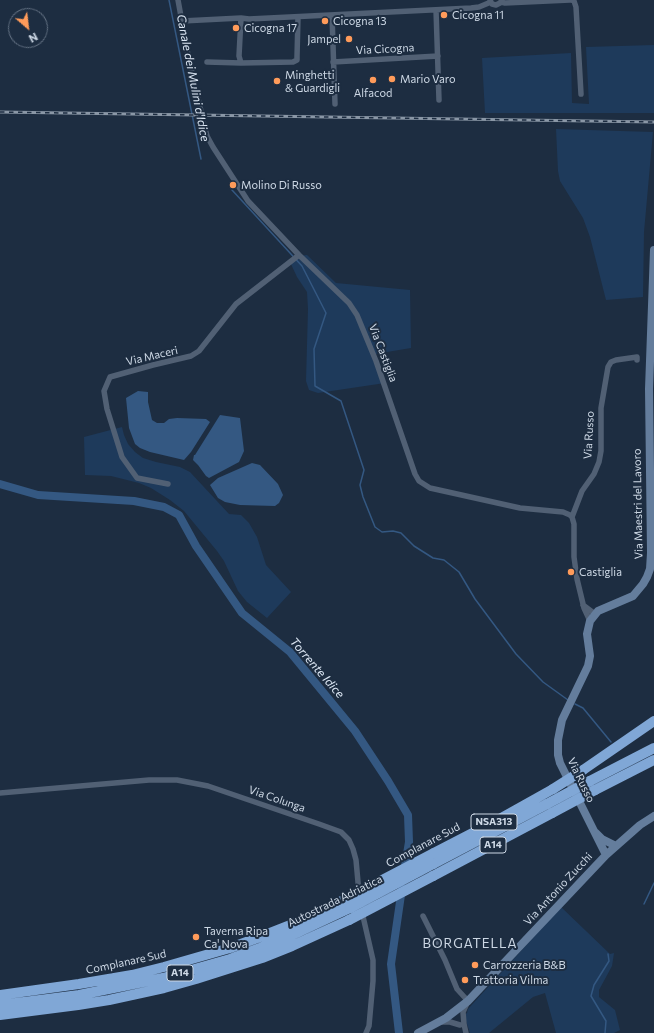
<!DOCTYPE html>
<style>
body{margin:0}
#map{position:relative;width:654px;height:1033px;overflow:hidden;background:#1d2d41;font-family:Commissioner,sans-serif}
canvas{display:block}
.north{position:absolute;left:8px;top:8px;width:40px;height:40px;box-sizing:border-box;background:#1d2d41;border:1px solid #637183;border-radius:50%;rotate:152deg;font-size:11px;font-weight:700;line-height:16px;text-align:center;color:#cdd8e5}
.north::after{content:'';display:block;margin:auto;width:14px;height:18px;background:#ff9b5a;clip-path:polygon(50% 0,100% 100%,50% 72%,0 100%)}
</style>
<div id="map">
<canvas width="654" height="1033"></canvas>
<div class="north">N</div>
</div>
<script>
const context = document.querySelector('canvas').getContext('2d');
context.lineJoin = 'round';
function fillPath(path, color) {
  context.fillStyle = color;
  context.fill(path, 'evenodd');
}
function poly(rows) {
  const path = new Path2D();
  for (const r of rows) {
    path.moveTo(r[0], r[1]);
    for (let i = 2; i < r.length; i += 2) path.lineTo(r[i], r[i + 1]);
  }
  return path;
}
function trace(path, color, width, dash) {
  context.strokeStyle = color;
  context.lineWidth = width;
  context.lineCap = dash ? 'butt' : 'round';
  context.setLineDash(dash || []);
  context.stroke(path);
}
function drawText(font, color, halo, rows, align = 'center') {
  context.font = font + ' Commissioner,sans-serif';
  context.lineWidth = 4;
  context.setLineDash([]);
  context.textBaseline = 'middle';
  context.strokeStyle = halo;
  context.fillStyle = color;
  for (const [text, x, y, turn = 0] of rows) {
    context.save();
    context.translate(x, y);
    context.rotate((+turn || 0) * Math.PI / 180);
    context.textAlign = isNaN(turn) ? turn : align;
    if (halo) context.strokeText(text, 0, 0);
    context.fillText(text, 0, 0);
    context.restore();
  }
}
const green = poly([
 [654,45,654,113,485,113,482,58,571,53,572,103,589,104,586,47],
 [556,129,653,132,644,232,643,297,606,300,590,237,583,218,560,181,558,171],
 [307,255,336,283,410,290,411,348,375,354,385,383,318,393,309,390,306,381,308,309,307,292,297,277,290,262,297,256],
 [122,427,124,435,128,444,135,452,143,458,156,462,180,467,190,472,229,514,241,515,249,523,257,537,266,565,291,592,267,618,247,602,238,591,224,561,217,551,184,511,170,500,151,488,139,483,111,476,85,475,84,437],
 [561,907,610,954,614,953,612,966,599,990,599,997,615,1010,620,1030,614,1033,556,1033,545,993,533,997,489,1033,470,1033,464,1015,467,1013,468,1009]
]);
const water = poly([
 [138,391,148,392,148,402,152,420,157,423,164,423,169,419,177,418,206,419,210,422,191,452,184,460,150,452,140,448,135,444,129,428,126,398],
 [220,415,240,418,244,451,239,462,209,478,206,476,198,465,193,460,194,455,195,455],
 [252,463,260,465,278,484,283,495,279,503,275,506,240,505,225,502,218,498,210,485,218,478]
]);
const stream = poly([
 [169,0,201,159],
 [232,190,302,266,326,313,314,349,315,386,341,401,364,470,360,485,363,497,375,527,382,532,393,531,401,533,414,546,433,558,444,560,459,572,475,599,516,654,543,682,568,700],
 [575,704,583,708,611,742],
 [644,904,654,883],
 [605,1033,606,1021,591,996,594,985,609,961,608,954]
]);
const river = poly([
 [0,484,38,495,134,501,164,507,179,515,196,546,242,613,290,652,355,731,388,781,408,815,409,842,404,872],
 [399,1033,391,964,402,888]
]);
const streetTunnel = poly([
 [201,111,204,125]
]);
const street = poly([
 [178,0,188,55,201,111],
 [490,0,492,4,496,5,500,3,502,0],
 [571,0,574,1,576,7,581,94],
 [501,2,505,3,570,0],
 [436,10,439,100],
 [332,15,335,104],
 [241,18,239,56,241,63,293,62,297,60,297,57,298,17],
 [182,21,241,18,249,19,471,8,479,7,491,2],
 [207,62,241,63],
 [333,62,438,56],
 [204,125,207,136,213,147,248,201,299,255,349,303,357,315,376,361,415,474,419,481,430,488,520,508,563,512,570,515,572,517],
 [168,484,137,478,122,457,107,409,104,391,110,377,153,365,191,356,199,351,236,304,299,255],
 [583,605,595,614],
 [590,621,584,608,577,579,574,557,574,524,572,517,582,491,594,474,599,462,601,451,601,408,608,367,611,362,616,360,637,357,637,360],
 [0,793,149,780,177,780,208,786,319,824,341,832,349,840,353,849,356,860,359,893],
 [362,912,373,960,373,981,369,1026,366,1033],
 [423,916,445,960,457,989,468,1001,463,1012,464,1024,466,1033],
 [442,1022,450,1022,460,1025]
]);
const secondary = poly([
 [596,833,602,839,616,846],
 [606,855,560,763,558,755,558,740,562,720,588,666,590,656,587,634,590,621,598,611,633,596,643,584,647,577,650,569,651,553,649,389,654,250],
 [418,1033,446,1018,468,1001,606,855,640,825,654,816]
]);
const highway = poly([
 [583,770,654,721],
 [590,781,654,748],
 [595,790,654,760],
 [434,853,494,822,553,789],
 [433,864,547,804],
 [433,876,552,813],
 [0,995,79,984,132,975,164,967,230,948,260,937,288,926,348,898],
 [0,1005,79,995,163,978,230,959,260,948,290,936,350,908],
 [0,1015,78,1005,109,1000,164,988,196,979,262,958,292,946,349,920]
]);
const rail = poly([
 [0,112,654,122]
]);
const highwayBridge = poly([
 [553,789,583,770],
 [547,804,590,781],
 [552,813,595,790],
 [348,898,434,853],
 [350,908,433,864],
 [349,920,433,876]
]);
const markers = [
 [444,15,4,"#ff9b5a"],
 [325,21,4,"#ff9b5a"],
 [236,28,4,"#ff9b5a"],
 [349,39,4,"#ff9b5a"],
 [392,79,4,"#ff9b5a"],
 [373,80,4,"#ff9b5a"],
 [277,81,4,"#ff9b5a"],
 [233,185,4,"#ff9b5a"],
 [571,572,4,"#ff9b5a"],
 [196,937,4,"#ff9b5a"],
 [475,965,4,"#ff9b5a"],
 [465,980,4,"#ff9b5a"]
];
const shields = [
 [494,822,46],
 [493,845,26],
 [180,973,26]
];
const shieldNames = [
 ["NSA313",494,822],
 ["A14",493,845],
 ["A14",180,973]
];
const poiNames = [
 ["Cicogna 11",452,15],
 ["Cicogna 13",333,21],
 ["Cicogna 17",244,28],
 ["Jampel",341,39,"right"],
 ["Minghetti",285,75],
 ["& Guardigli",285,88],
 ["Mario Varo",400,79],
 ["Alfacod",373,93,"center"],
 ["Molino Di Russo",241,185],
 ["Castiglia",579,572],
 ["Taverna Ripa",204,931],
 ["Ca' Nova",204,944],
 ["Carrozzeria B&B",483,965],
 ["Trattoria Vilma",473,980]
];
const streetNames = [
 ["Via Cicogna",385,49,-3],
 ["Via Castiglia",383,353,69],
 ["Via Maceri",152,356,-13],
 ["Via Russo",589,435,-87],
 ["Via Maestri del Lavoro",638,504,-91],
 ["Via Russo",581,780,64],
 ["Via Colunga",277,799,19],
 ["Complanare Sud",423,845,-28],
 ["Via Antonio Zucchi",558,889,-47],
 ["Autostrada Adriatica",335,901,-26],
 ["Complanare Sud",126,962,-12]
];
const waterNames = [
 ["Canale dei Mulini d'Idice",193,78,79],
 ["Torrente Idice",317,668,49]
];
const quarterNames = [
 ["BORGATELLA",470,944]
];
fillPath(green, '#1e3a5b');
fillPath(water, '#345882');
trace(stream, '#345882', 1.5);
trace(river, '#345882', 8);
trace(streetTunnel, '#37475a', 5.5, [5.5, 3]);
trace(street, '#516074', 5.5);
trace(secondary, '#647d9c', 8);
trace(highway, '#80a7d6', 10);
trace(rail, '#8a97a6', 3);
trace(rail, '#1d2d41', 1.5, [4.5]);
trace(highwayBridge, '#80a7d6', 10);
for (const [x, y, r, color] of markers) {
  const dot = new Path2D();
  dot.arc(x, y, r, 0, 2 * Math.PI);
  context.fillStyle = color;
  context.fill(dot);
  trace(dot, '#1d2d41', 1.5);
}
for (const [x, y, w] of shields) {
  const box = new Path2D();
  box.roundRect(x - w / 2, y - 8, w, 16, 3);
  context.fillStyle = '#1d2d41';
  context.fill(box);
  trace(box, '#cdd8e5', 1);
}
drawText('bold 10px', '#cdd8e5', null, shieldNames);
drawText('11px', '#cdd8e5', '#1d2d41', poiNames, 'left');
drawText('11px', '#cdd8e5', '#1d2d41', streetNames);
drawText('italic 12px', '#dae5f2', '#1d2d41', waterNames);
context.letterSpacing = '1px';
drawText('13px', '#cdd8e5', '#1d2d41', quarterNames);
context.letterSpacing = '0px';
</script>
